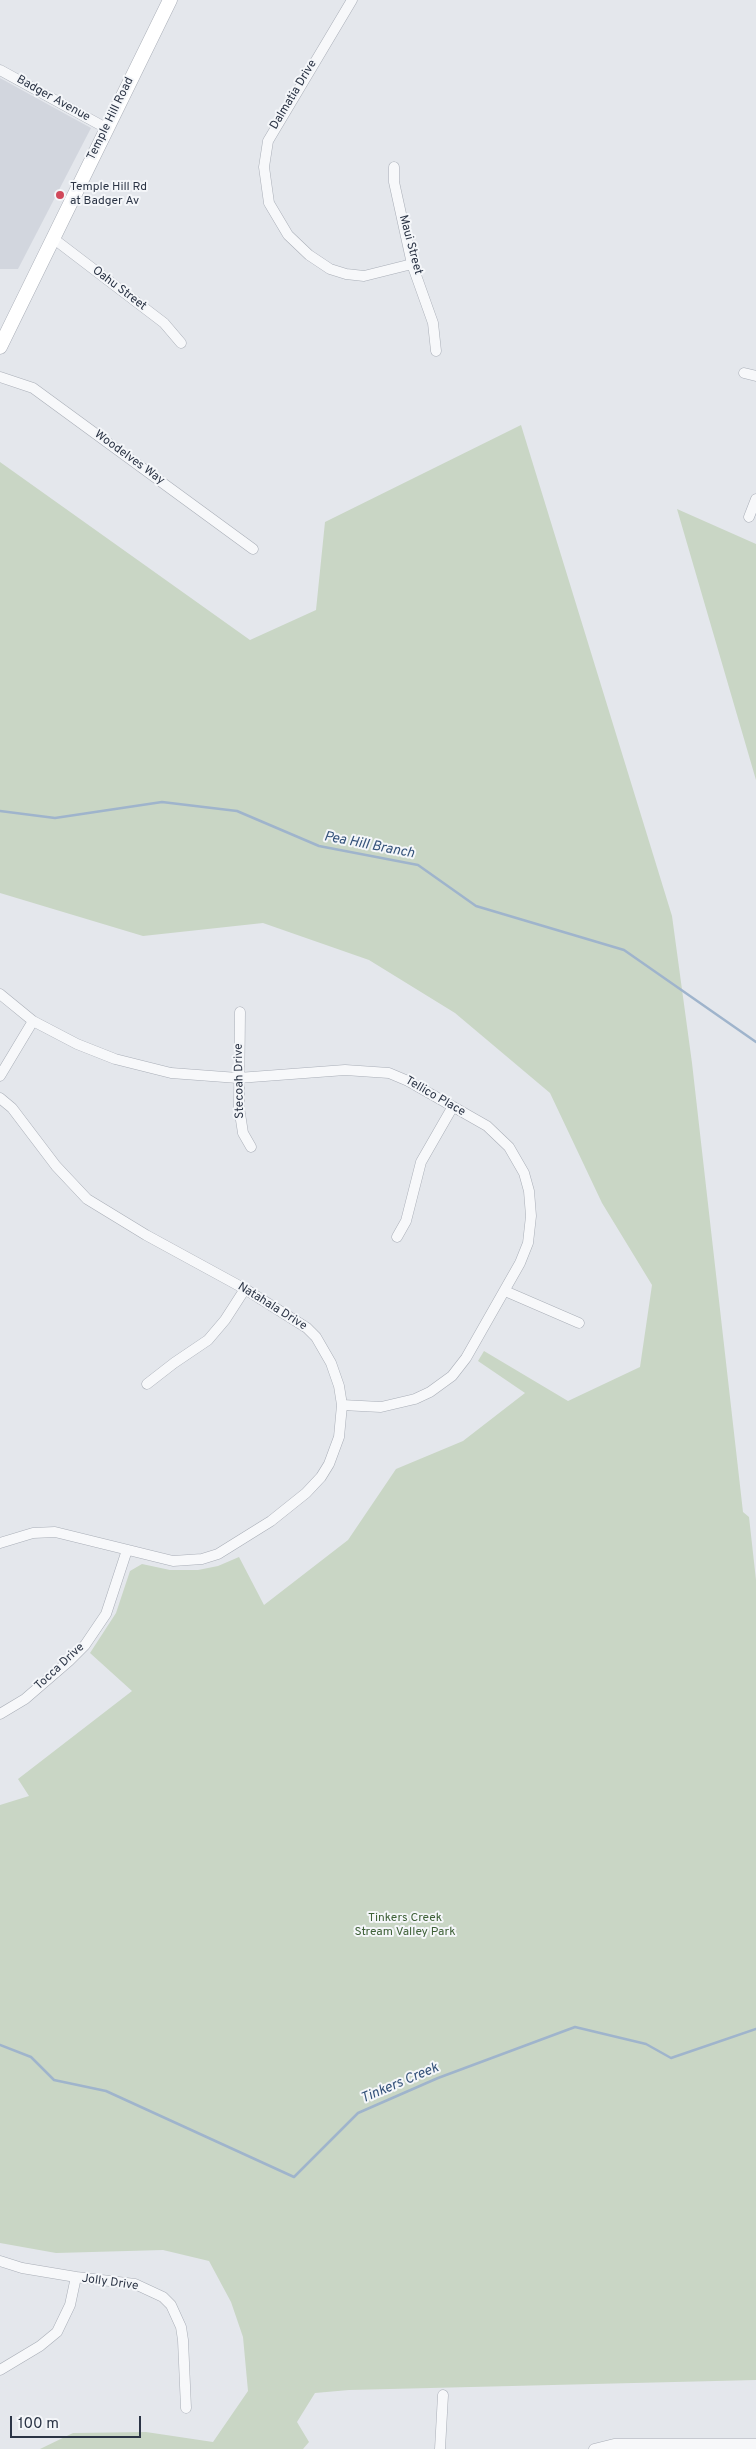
<!DOCTYPE html>
<style>
body{margin:0}
#map{position:relative;width:756px;height:2449px;overflow:hidden;background:#e4e7ec;font-family:Overpass,sans-serif}
canvas{display:block}
.scale{position:absolute;left:10px;top:2416px;width:131px;height:22px;box-sizing:border-box;border:2px solid #2b3445;border-top:0;padding-left:6px;font-size:15px;line-height:18px;white-space:nowrap;color:#2b3445;-webkit-text-stroke:4px #f4f6f9;paint-order:stroke}
</style>
<div id="map">
<canvas width="756" height="2449"></canvas>
<div class="scale">100 m</div>
</div>
<script>
const context = document.querySelector('canvas').getContext('2d');
context.lineJoin = 'round';
function fillPath(path, color) {
  context.fillStyle = color;
  context.fill(path, 'evenodd');
}
function poly(rows) {
  const path = new Path2D();
  for (const r of rows) {
    path.moveTo(r[0], r[1]);
    for (let i = 2; i < r.length; i += 2) path.lineTo(r[i], r[i + 1]);
  }
  return path;
}
function trace(path, color, width, dash) {
  context.strokeStyle = color;
  context.lineWidth = width;
  context.lineCap = dash ? 'butt' : 'round';
  context.setLineDash(dash || []);
  context.stroke(path);
}
function drawText(font, color, halo, rows, align = 'center') {
  context.font = font + ' Overpass,sans-serif';
  context.lineWidth = 4;
  context.setLineDash([]);
  context.textBaseline = 'middle';
  context.strokeStyle = halo;
  context.fillStyle = color;
  for (const [text, x, y, turn = 0] of rows) {
    context.save();
    context.translate(x, y);
    context.rotate((+turn || 0) * Math.PI / 180);
    context.textAlign = isNaN(turn) ? turn : align;
    if (halo) context.strokeText(text, 0, 0);
    context.fillText(text, 0, 0);
    context.restore();
  }
}
const built = poly([
 [0,78,91,128,18,269,0,269]
]);
const green = poly([
 [521,425,672,916,692,1063,743,1512,749,1517,756,1580,756,2380,349,2390,315,2393,297,2422,309,2442,303,2449,40,2449,73,2433,146,2432,213,2442,248,2391,243,2337,231,2302,209,2261,163,2250,56,2253,0,2243,0,1805,29,1796,18,1779,132,1691,90,1653,116,1613,130,1571,142,1564,170,1570,198,1570,218,1566,239,1557,264,1605,348,1540,396,1469,463,1441,525,1393,478,1361,484,1351,568,1401,640,1367,652,1285,602,1203,550,1093,455,1013,369,960,263,923,143,936,0,893,0,462,250,640,316,610,325,522],
 [677,509,756,544,756,780]
]);
const stream = poly([
 [0,811,55,818,162,802,237,811,319,846,418,865,476,906,624,950,756,1042],
 [0,2045,31,2057,54,2080,106,2091,294,2177,358,2113,438,2078,575,2027,646,2044,671,2058,756,2029]
]);
const minor = poly([
 [352,0,268,141,264,167,269,203,288,235,309,255,330,269,346,274,364,276,412,264],
 [0,70,106,128],
 [394,167,394,182,412,264,433,323,436,351],
 [54,239,164,323,181,343],
 [744,373,756,376],
 [0,377,33,388,253,549],
 [749,517,756,499],
 [0,994,33,1021,77,1044,115,1059,171,1073,238,1078,345,1070,389,1073,408,1081,487,1126,509,1147,524,1173,529,1191,531,1216,528,1243,520,1263,466,1358,452,1376,430,1392,415,1399,381,1407,342,1405],
 [240,1012,239,1107,243,1133,251,1147],
 [0,1076,33,1021],
 [0,1098,12,1108,56,1166,87,1199,146,1235,245,1289,307,1328,316,1337,331,1363,339,1386,342,1405,339,1437,329,1464,321,1477,306,1493,271,1521,218,1554,202,1559,173,1561,55,1532,33,1533,0,1543],
 [397,1237,406,1221,421,1162,452,1108],
 [505,1291,579,1323],
 [147,1384,174,1363,208,1340,225,1320,245,1289],
 [0,1714,25,1699,69,1661,85,1645,106,1614,127,1550],
 [0,2261,22,2268,76,2277,135,2284,163,2297,171,2305,181,2327,183,2340,186,2408],
 [0,2370,40,2346,57,2332,70,2305,76,2277],
 [440,2449,443,2395],
 [594,2449,614,2444,756,2444]
]);
const secondary = poly([
 [0,347,170,0]
]);
const markers = [
 [60,195,5,"#d1495b"]
];
const streetNames = [
 ["Dalmatia Drive",294,95,-59],
 ["Badger Avenue",53,99,29],
 ["Temple Hill Road",111,119,-64],
 ["Maui Street",410,245,75],
 ["Oahu Street",119,289,37],
 ["Woodelves Way",129,458,36],
 ["Stecoah Drive",240,1081,-91],
 ["Tellico Place",435,1097,30],
 ["Natahala Drive",272,1307,32],
 ["Tocca Drive",60,1667,-43],
 ["Jolly Drive",110,2283,8]
];
const poiNames = [
 ["Temple Hill Rd",70,188],
 ["at Badger Av",70,202]
];
const parkNames = [
 ["Tinkers Creek",405,1919],
 ["Stream Valley Park",405,1933]
];
const waterNames = [
 ["Pea Hill Branch",369,846,11],
 ["Tinkers Creek",400,2084,-23]
];
fillPath(built, '#d2d6de');
fillPath(green, '#c9d6c5');
trace(stream, '#9fb4cc', 2.5);
trace(minor, '#a9aeb7', 11);
trace(secondary, '#a9aeb7', 15);
trace(minor, '#f7f8fa', 10);
trace(secondary, '#fff', 14);
for (const [x, y, r, color] of markers) {
  const dot = new Path2D();
  dot.arc(x, y, r, 0, 2 * Math.PI);
  context.fillStyle = color;
  context.fill(dot);
  trace(dot, '#f4f6f9', 2);
}
drawText('12px', '#2b3445', '#f4f6f9', streetNames);
drawText('12px', '#2b3445', '#f4f6f9', poiNames, 'left');
drawText('12px', '#3f6138', '#f4f6f9', parkNames);
drawText('italic 14px', '#34527a', '#f4f6f9', waterNames);
</script>
